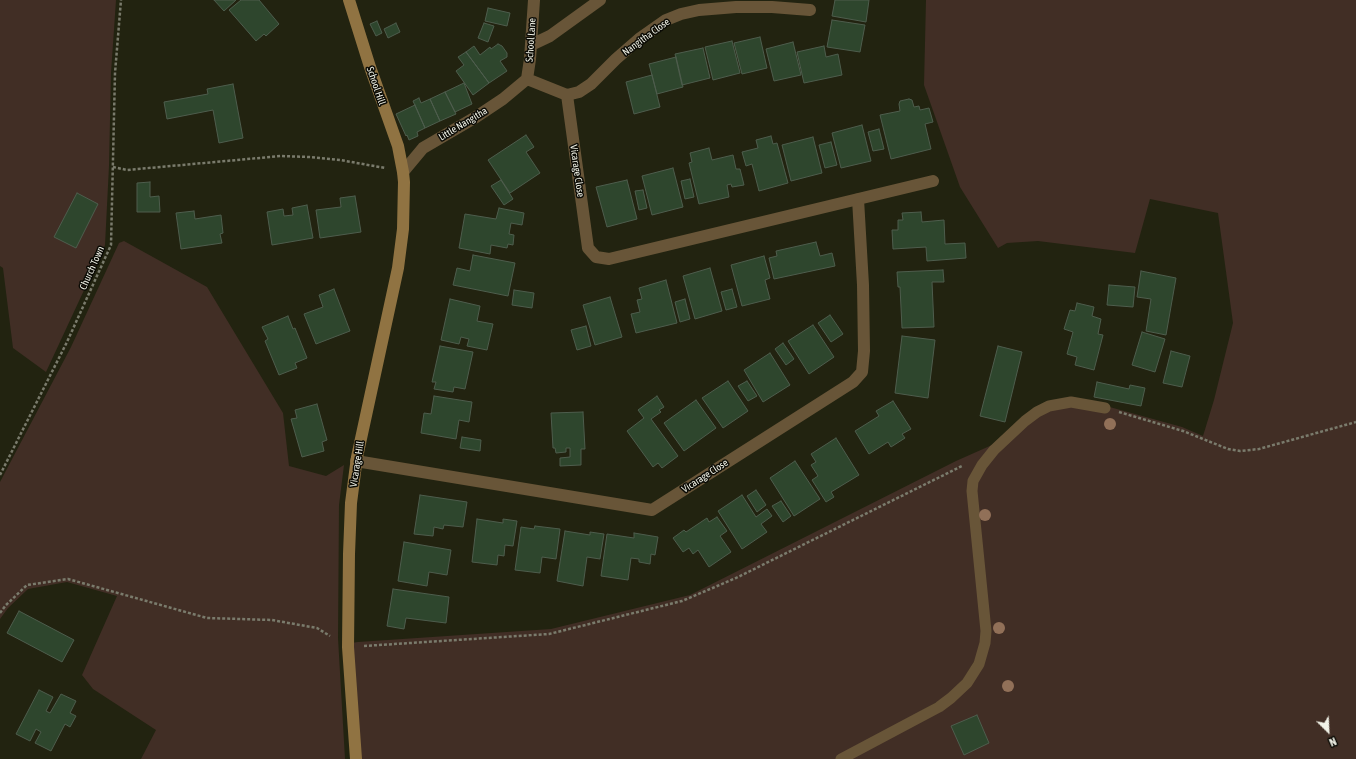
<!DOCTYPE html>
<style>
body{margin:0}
#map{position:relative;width:1356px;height:759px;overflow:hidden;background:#222310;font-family:"Asap Condensed",sans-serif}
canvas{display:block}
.north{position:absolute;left:1308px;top:711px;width:40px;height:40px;-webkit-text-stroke:3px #0b0b05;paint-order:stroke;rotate:156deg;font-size:11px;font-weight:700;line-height:16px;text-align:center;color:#f1f2e7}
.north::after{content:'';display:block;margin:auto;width:14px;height:18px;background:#f1f2e7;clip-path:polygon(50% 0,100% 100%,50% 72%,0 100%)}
</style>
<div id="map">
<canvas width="1356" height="759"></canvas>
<div class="north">N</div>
</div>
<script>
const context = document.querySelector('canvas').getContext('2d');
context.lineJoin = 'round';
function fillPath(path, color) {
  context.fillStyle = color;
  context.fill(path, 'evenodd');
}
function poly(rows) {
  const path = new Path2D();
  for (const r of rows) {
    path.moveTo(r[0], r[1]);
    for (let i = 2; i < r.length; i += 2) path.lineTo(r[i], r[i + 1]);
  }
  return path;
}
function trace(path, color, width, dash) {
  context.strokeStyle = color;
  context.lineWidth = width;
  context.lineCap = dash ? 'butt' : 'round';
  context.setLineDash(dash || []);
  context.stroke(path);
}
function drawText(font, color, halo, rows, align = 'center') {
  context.font = font + ' "Asap Condensed",sans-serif';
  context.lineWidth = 3;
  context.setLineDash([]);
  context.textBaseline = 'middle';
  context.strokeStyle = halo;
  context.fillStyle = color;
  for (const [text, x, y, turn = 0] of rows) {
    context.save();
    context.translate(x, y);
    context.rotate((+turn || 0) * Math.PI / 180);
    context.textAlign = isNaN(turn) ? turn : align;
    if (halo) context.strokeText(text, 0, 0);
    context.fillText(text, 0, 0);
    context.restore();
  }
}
const green = poly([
 [0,0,116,0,111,73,109,166,105,245,46,372,13,348,3,268,0,266],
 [926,0,1356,0,1356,759,845,759,940,708,984,657,975,482,995,451,1050,407,1106,406,1182,427,1203,436,1214,400,1233,323,1218,213,1150,199,1135,253,1038,241,1007,243,998,248,960,187,924,85],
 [124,241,207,287,283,413,289,466,326,476,344,465,339,505,338,638,345,759,141,759,156,730,93,689,82,675,117,596,67,582,28,589,8,608,0,619,0,482,71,347,119,243],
 [1001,441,974,471,982,649,956,691,838,759,358,759,351,643,358,642,551,629,690,595,956,461]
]);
const building = poly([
 [214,0,236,0,224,11,214,0],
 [241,0,259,0,279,24,266,36,264,34,256,41,229,10,241,0],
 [835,0,869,0,866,22,832,16,835,0],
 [488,8,510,13,507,26,485,21,488,8],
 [832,20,865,25,860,52,827,47,832,20],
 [377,21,382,33,376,36,370,24,377,21],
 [396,23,400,32,388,38,384,29,396,23],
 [484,23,494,26,488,42,478,38,484,23],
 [760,37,767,68,742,74,734,43,760,37],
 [732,41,740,73,713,80,705,47,732,41],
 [793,42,801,75,774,81,766,49,793,42],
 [498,44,502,46,507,53,507,57,500,61,507,71,489,83,466,52,474,46,480,55,490,47,491,49,498,44],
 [824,46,826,57,838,54,842,75,804,83,797,52,824,46],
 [703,48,710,78,682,85,675,54,703,48],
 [466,52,489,83,473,95,456,71,464,65,458,57,466,52],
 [676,57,683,87,657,94,649,64,676,57],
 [652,75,660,107,634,114,626,82,652,75],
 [464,83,472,104,455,112,445,92,464,83],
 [233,84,243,138,219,143,213,110,167,119,164,102,208,94,207,89,233,84],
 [445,92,456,114,440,121,430,99,445,92],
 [419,98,421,103,430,99,440,121,425,128,413,101,419,98],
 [909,99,912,100,914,107,919,106,920,110,929,108,933,122,925,124,931,149,891,159,880,115,900,111,899,104,900,101,909,99],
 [415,105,425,128,417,132,418,136,409,140,407,135,406,136,396,114,415,105],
 [862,125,871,161,841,168,832,133,862,125],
 [879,129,884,149,873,151,868,132,879,129],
 [526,135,534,147,526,152,540,173,510,193,488,160,526,135],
 [771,136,773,144,777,143,788,183,759,191,752,164,746,166,742,152,758,148,756,140,771,136],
 [813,137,822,173,791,181,782,145,813,137],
 [831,142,837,165,825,168,819,145,831,142],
 [709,148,712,160,733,155,736,169,740,169,744,185,732,187,731,184,727,185,729,197,699,204,689,163,692,162,690,153,709,148],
 [673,168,683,207,652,215,642,176,673,168],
 [690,179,694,197,685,199,681,181,690,179],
 [501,180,513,199,504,205,491,186,501,180],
 [627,180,637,219,607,227,596,187,627,180],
 [150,182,150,197,159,196,160,212,137,212,137,183,150,182],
 [643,190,647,208,639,210,635,191,643,190],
 [77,193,98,204,76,248,54,237,77,193],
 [355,196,361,232,320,238,316,210,341,207,340,198,355,196],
 [307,205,313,238,272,245,267,212,283,209,284,216,293,215,292,208,307,205],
 [499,208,524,213,522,225,511,223,509,234,514,235,513,245,508,244,507,248,491,245,490,254,459,248,465,214,496,219,499,208],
 [194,211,195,219,221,215,223,233,220,234,222,243,181,249,176,213,194,211],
 [921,212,922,222,944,220,945,244,965,243,966,258,927,261,926,247,893,249,892,230,898,230,898,220,903,220,902,213,921,212],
 [816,242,820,256,832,253,835,266,774,279,769,258,777,256,776,251,816,242],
 [473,255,515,263,508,296,453,285,457,268,470,271,473,255],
 [764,256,770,278,765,280,770,299,742,306,731,265,764,256],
 [710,268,722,311,695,319,683,276,710,268],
 [943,270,944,282,932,282,934,327,902,328,900,287,898,287,897,272,943,270],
 [1141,271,1176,278,1166,335,1146,331,1151,299,1137,297,1141,271],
 [666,280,677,323,636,333,631,314,640,312,637,300,642,299,639,288,666,280],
 [1109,285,1135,287,1133,307,1107,305,1109,285],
 [334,289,350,331,316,344,304,314,323,307,319,295,334,289],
 [732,289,737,307,726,310,721,292,732,289],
 [514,290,534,293,532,308,512,305,514,290],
 [610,297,622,337,595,345,583,305,610,297],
 [450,299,480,306,477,321,493,324,487,350,467,346,469,339,461,337,459,344,441,340,450,299],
 [685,299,690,319,680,322,675,302,685,299],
 [1077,303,1094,307,1092,316,1101,319,1098,334,1103,335,1094,370,1075,365,1077,357,1067,354,1073,332,1064,329,1070,310,1075,311,1077,303],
 [830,315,843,334,831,342,818,323,830,315],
 [288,316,293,329,295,328,307,358,295,363,297,368,279,375,265,341,268,339,262,327,288,316],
 [813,325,834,357,809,374,788,341,813,325],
 [586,326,591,346,577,350,571,330,586,326],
 [1142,332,1165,339,1155,372,1132,365,1142,332],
 [902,336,935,340,928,398,895,393,902,336],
 [783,343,794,359,786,365,775,349,783,343],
 [440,346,473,352,465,389,454,387,453,392,434,389,436,382,432,382,440,346],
 [998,346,1022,352,1005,422,980,416,998,346],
 [1171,351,1190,356,1182,387,1163,383,1171,351],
 [770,353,790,385,763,402,744,370,770,353],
 [728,381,748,411,723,428,702,398,728,381],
 [747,381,757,396,748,401,738,386,747,381],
 [1097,382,1129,389,1130,385,1145,388,1141,406,1094,397,1097,382],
 [434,396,472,402,469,422,459,420,456,439,421,433,424,413,431,414,434,396],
 [657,396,664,407,659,410,661,412,651,419,678,456,662,468,658,463,653,467,627,431,644,418,638,410,657,396],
 [696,400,716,428,684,451,664,423,696,400],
 [893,401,911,429,902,434,905,438,891,447,888,442,869,454,855,431,879,416,876,411,893,401],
 [317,404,327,440,322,442,324,451,302,457,291,419,297,418,295,410,317,404],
 [583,412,585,449,581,449,581,465,560,466,560,458,570,457,570,448,566,448,566,452,556,453,555,448,553,448,551,413,583,412],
 [462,437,481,440,480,451,460,448,462,437],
 [836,438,859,475,831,492,834,497,826,502,812,480,818,476,811,465,816,462,811,454,836,438],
 [795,461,820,499,794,516,770,478,795,461],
 [756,490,766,505,757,512,747,496,756,490],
 [420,495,467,502,463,527,444,525,443,529,434,527,433,536,414,534,420,495],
 [742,495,756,517,767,509,772,516,761,524,767,532,742,549,718,511,742,495],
 [781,501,791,516,783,522,772,506,781,501],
 [717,517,727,531,720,536,731,552,709,567,698,550,693,554,689,548,683,552,673,538,684,530,686,532,707,518,709,522,717,517],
 [477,519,503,523,503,519,517,521,513,546,505,545,504,556,498,555,497,565,472,562,477,519],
 [535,526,560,529,556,559,542,557,540,573,515,570,521,527,534,529,535,526],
 [565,531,590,535,590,532,604,534,600,559,587,557,583,586,557,581,565,531],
 [634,533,658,537,655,555,651,554,650,564,639,562,639,559,631,558,628,580,601,576,607,534,634,538,634,533],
 [404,542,451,550,447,575,429,572,427,586,398,581,404,542],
 [393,589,449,597,446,623,406,618,404,629,387,626,393,589],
 [19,611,74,640,62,662,7,633,19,611],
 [39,690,53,697,46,711,50,713,61,694,76,701,70,713,76,716,70,727,65,724,51,751,35,743,41,732,36,729,30,741,16,734,39,690],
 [977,715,989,743,964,755,951,726,977,715]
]);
const path = poly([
 [113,167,127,170,281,156,310,157,340,160,385,168],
 [1119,412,1183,431,1228,449,1240,451,1259,449,1356,422],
 [0,475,67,342,111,245,115,73,121,0],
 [0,613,6,605,27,585,68,579,207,618,272,620,317,628,330,636],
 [364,646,549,634,682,601,736,578,962,466]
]);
const lane = poly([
 [841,759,939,707,951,698,967,683,979,664,985,643,986,631,972,491,973,481,982,465,994,450,1025,421,1037,412,1049,406,1071,402,1105,408]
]);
const street = poly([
 [531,45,550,36,600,0],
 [527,79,567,95,588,248,596,257,609,259,933,181],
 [527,79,530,59,534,0],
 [567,95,579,92,591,84,616,59,639,39,666,20,681,14,699,10,736,7,772,7,810,10],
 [403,172,423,148,476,117,503,99,527,79],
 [356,461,652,510,853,382,862,372,864,351,863,285,858,199]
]);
const secondary = poly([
 [349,0,370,67,398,146,403,172,404,182,403,229,398,268,357,457,351,503,349,554,348,647,356,759]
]);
const trees = [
 [1110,424],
 [985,515],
 [999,628],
 [1008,686]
];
const streetNames = [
 ["Nangitha Close",646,37,-36],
 ["School Lane",531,40,-86],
 ["School Hill",376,86,71],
 ["Little Nangitha",463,124,-31],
 ["Vicarage Close",577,171,82],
 ["Church Town",92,268,-66],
 ["Vicarage Hill",357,464,-81],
 ["Vicarage Close",705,476,-33]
];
fillPath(green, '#412e25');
fillPath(building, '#2e462d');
trace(building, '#4e5d4d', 1);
trace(path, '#7a7b6c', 2.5, [3, 2]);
trace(lane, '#685538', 11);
trace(street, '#685538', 12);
trace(secondary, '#907342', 12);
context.fillStyle = '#917058';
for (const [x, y] of trees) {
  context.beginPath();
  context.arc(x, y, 6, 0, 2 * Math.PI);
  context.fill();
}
drawText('10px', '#f1f2e7', '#0b0b05', streetNames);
</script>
